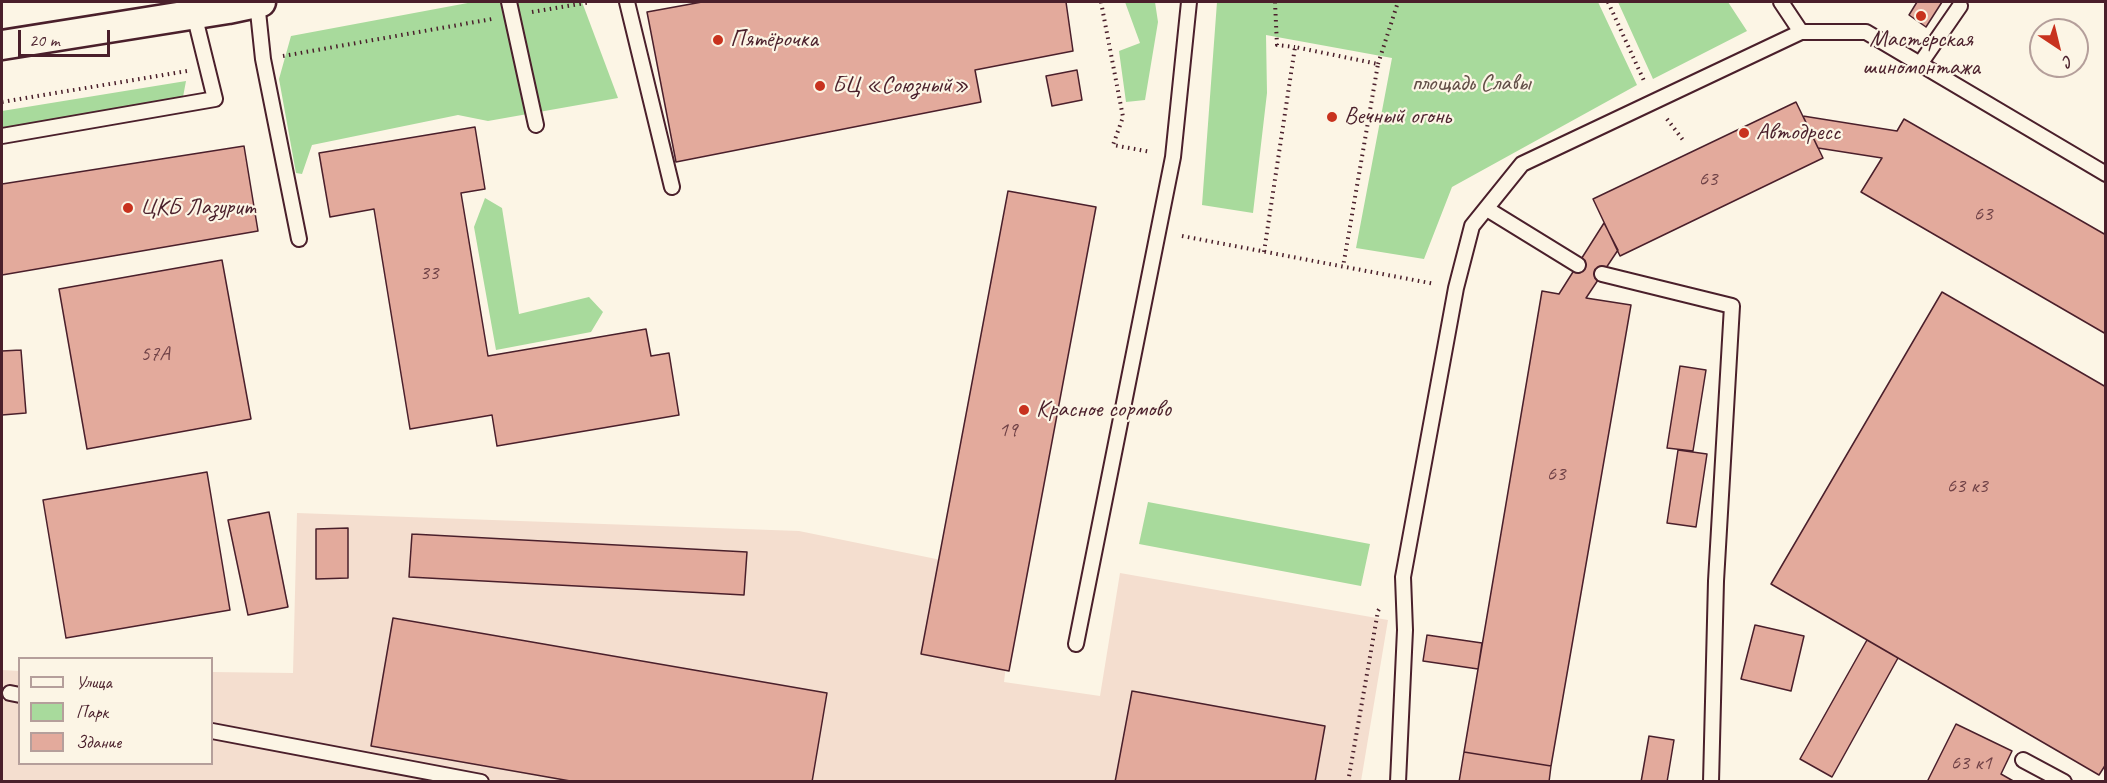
<!DOCTYPE html>
<meta charset="utf-8">
<style>
body{margin:0}
#map{position:relative;width:2107px;height:783px;overflow:hidden;background:#fcf5e5;font-family:Caveat,sans-serif}
canvas{display:block}
.frame{position:absolute;inset:0;border:3px solid #4a1f2b;pointer-events:none}
.legend{position:absolute;left:18px;top:657px;width:195px;height:108px;box-sizing:border-box;background:#fcf5e5;border:2px solid #b59f9b;margin:0;padding:8px 10px;list-style:none;font-size:18px;color:#4a1f2b}
.legend li{display:flex;align-items:center;gap:12px;height:30px}
.legend b{width:30px;border:2px solid #b59f9b}
.north{position:absolute;left:2029px;top:18px;width:60px;height:60px;box-sizing:border-box;background:#fcf5e5;border:2px solid #b59f9b;border-radius:50%;rotate:145deg;font-size:16px;font-weight:700;line-height:24px;text-align:center;color:#4a1f2b}
.north::after{content:'';display:block;margin:auto;width:21px;height:27px;background:#c8321e;clip-path:polygon(50% 0,100% 100%,50% 72%,0 100%)}
.scale{position:absolute;left:18px;top:30px;width:92px;height:27px;box-sizing:border-box;border:3px solid #4a1f2b;border-top:0;padding-left:8px;font-size:18px;line-height:21px;white-space:nowrap;color:#4a1f2b;-webkit-text-stroke:4px #fcf5e5;paint-order:stroke}
</style>
<div id="map">
<canvas width="2107" height="783"></canvas>
<div class="frame"></div>
<ul class="legend">
<li><b style="height:8px;background:#fcf5e5"></b>Улица</li>
<li><b style="height:16px;background:#a8da9c"></b>Парк</li>
<li><b style="height:16px;background:#e3aa9c"></b>Здание</li>
</ul>
<div class="north">С</div>
<div class="scale">20 m</div>
</div>
<script>
const context = document.querySelector('canvas').getContext('2d');
context.lineJoin = 'round';
function fillPath(path, color) {
  context.fillStyle = color;
  context.fill(path, 'evenodd');
}
function poly(rows) {
  const path = new Path2D();
  for (const r of rows) {
    path.moveTo(r[0], r[1]);
    for (let i = 2; i < r.length; i += 2) path.lineTo(r[i], r[i + 1]);
  }
  return path;
}
function trace(path, color, width, dash) {
  context.strokeStyle = color;
  context.lineWidth = width;
  context.lineCap = dash ? 'butt' : 'round';
  context.setLineDash(dash || []);
  context.stroke(path);
}
function drawText(font, color, halo, rows, align = 'center') {
  context.font = font + ' Caveat,sans-serif';
  context.lineWidth = 4.5;
  context.setLineDash([]);
  context.textBaseline = 'middle';
  context.strokeStyle = halo;
  context.fillStyle = color;
  for (const [text, x, y, turn = 0] of rows) {
    context.save();
    context.translate(x, y);
    context.rotate((+turn || 0) * Math.PI / 180);
    context.textAlign = isNaN(turn) ? turn : align;
    if (halo) context.strokeText(text, 0, 0);
    context.fillText(text, 0, 0);
    context.restore();
  }
}
const built = poly([
 [297,513,799,531,946,561,1006,665,1004,682,1100,696,1120,573,1388,620,1361,781,2,782,2,670,19,671,20,764,212,764,212,672,293,673]
]);
const green = poly([
 [473,2,582,2,618,98,488,121,458,115,312,145,302,174,296,173,279,79,291,36],
 [1125,2,1155,2,1158,22,1145,100,1126,102,1119,51,1140,43],
 [1217,2,1598,2,1637,85,1452,187,1424,259,1356,248,1392,58,1266,35,1267,93,1253,213,1202,205],
 [1618,2,1728,2,1747,31,1653,79],
 [186,81,183,97,2,128,2,111],
 [485,198,502,208,519,314,589,297,603,312,591,332,496,350,474,227],
 [1148,502,1370,544,1361,586,1139,544]
]);
const building = poly([
 [702,2,1066,2,1073,51,975,70,981,102,676,162,647,12,702,2],
 [1917,2,1942,2,1926,27,1909,15,1917,2],
 [1077,70,1082,100,1052,106,1046,76,1077,70],
 [1796,102,1823,158,1620,256,1593,199,1796,102],
 [1803,116,1897,131,1904,119,2106,235,2106,334,1861,192,1882,158,1818,148,1803,116],
 [475,127,485,189,461,193,488,356,646,329,651,356,669,353,679,415,497,446,492,415,410,429,374,209,330,217,319,153,475,127],
 [244,146,258,231,2,275,2,184,244,146],
 [1008,191,1096,207,1009,671,921,654,1008,191],
 [1604,223,1618,250,1586,298,1631,305,1551,766,1464,752,1542,291,1559,294,1604,223],
 [222,260,251,419,87,449,59,289,222,260],
 [1942,292,2106,387,2106,764,2099,775,1771,584,1942,292],
 [21,350,26,413,2,415,2,351,21,350],
 [1680,366,1706,370,1693,451,1667,448,1680,366],
 [1678,450,1707,454,1696,527,1667,523,1678,450],
 [207,472,230,610,66,638,43,500,207,472],
 [269,512,288,607,248,615,228,520,269,512],
 [348,528,348,578,316,579,316,529,348,528],
 [412,534,747,552,744,595,409,577,412,534],
 [393,618,827,693,812,782,576,782,371,746,393,618],
 [1755,625,1804,636,1791,691,1741,679,1755,625],
 [1427,635,1482,643,1478,669,1423,661,1427,635],
 [1867,640,1898,658,1832,777,1800,759,1867,640],
 [1132,691,1325,726,1315,782,1115,782,1132,691],
 [1956,724,2012,751,2001,774,2015,782,1927,782,1956,724],
 [1649,736,1674,740,1667,782,1641,782,1649,736],
 [1464,752,1551,766,1549,782,1459,782,1464,752]
]);
const path = poly([
 [1101,2,1123,117,1113,145,1151,152],
 [1275,2,1277,45,1295,47],
 [1608,2,1645,83],
 [532,12,591,2],
 [283,56,492,19],
 [1378,64,1398,2],
 [2,102,187,71],
 [1667,119,1683,140],
 [1182,236,1435,284],
 [1264,252,1295,47,1378,64,1343,267],
 [1348,782,1378,611,1381,606]
]);
const service = poly([
 [257,2,263,59,299,239],
 [509,2,536,125],
 [627,2,672,187],
 [1781,2,1801,32],
 [1920,64,1960,6],
 [2,136,215,99,194,14],
 [1487,209,1578,265],
 [1602,274,1732,306,1716,581,1711,782],
 [1076,644,1173,157,1189,2],
 [10,693,20,695],
 [212,731,481,782],
 [2023,760,2064,782],
 [1398,782,1405,630,1403,577,1456,288,1472,226,1522,164,1801,32,1866,32,2106,174]
]);
const minor = poly([
 [2,45,228,9,261,2]
]);
const markers = [
 [1921,16,6,"#c8321e"],
 [718,40,6,"#c8321e"],
 [820,86,6,"#c8321e"],
 [1332,117,6,"#c8321e"],
 [1744,133,6,"#c8321e"],
 [128,208,6,"#c8321e"],
 [1024,410,6,"#c8321e"]
];
const numberNames = [
 ["63",1708,179],
 ["63",1983,214],
 ["33",429,273],
 ["57А",155,354],
 ["19",1008,430],
 ["63",1556,474],
 ["63 к3",1967,486],
 ["63 к1",1971,763]
];
const poiNames = [
 ["Пятёрочка",730,40],
 ["Мастерская",1921,40,"center"],
 ["шиномонтажа",1921,68,"center"],
 ["БЦ «Союзный»",832,86],
 ["Вечный огонь",1344,117],
 ["Автодресс",1756,133],
 ["ЦКБ Лазурит",140,208],
 ["Красное сормово",1036,410]
];
const parkNames = [
 ["площадь Славы",1471,84]
];
fillPath(built, '#f4decf');
fillPath(green, '#a8da9c');
fillPath(building, '#e3aa9c');
trace(building, '#4a1f2b', 1.5);
trace(service, '#4a1f2b', 18);
trace(minor, '#4a1f2b', 33);
trace(path, '#4a1f2b', 4, [1.5, 4.5]);
trace(service, '#fcf5e5', 14);
trace(minor, '#fcf5e5', 28);
for (const [x, y, r, color] of markers) {
  const dot = new Path2D();
  dot.arc(x, y, r, 0, 2 * Math.PI);
  context.fillStyle = color;
  context.fill(dot);
  trace(dot, '#fcf5e5', 2);
}
drawText('21px', '#704247', null, numberNames);
drawText('24px', '#4a1f2b', '#fcf5e5', poiNames, 'left');
drawText('24px', '#624e47', '#fcf5e5', parkNames);
</script>
